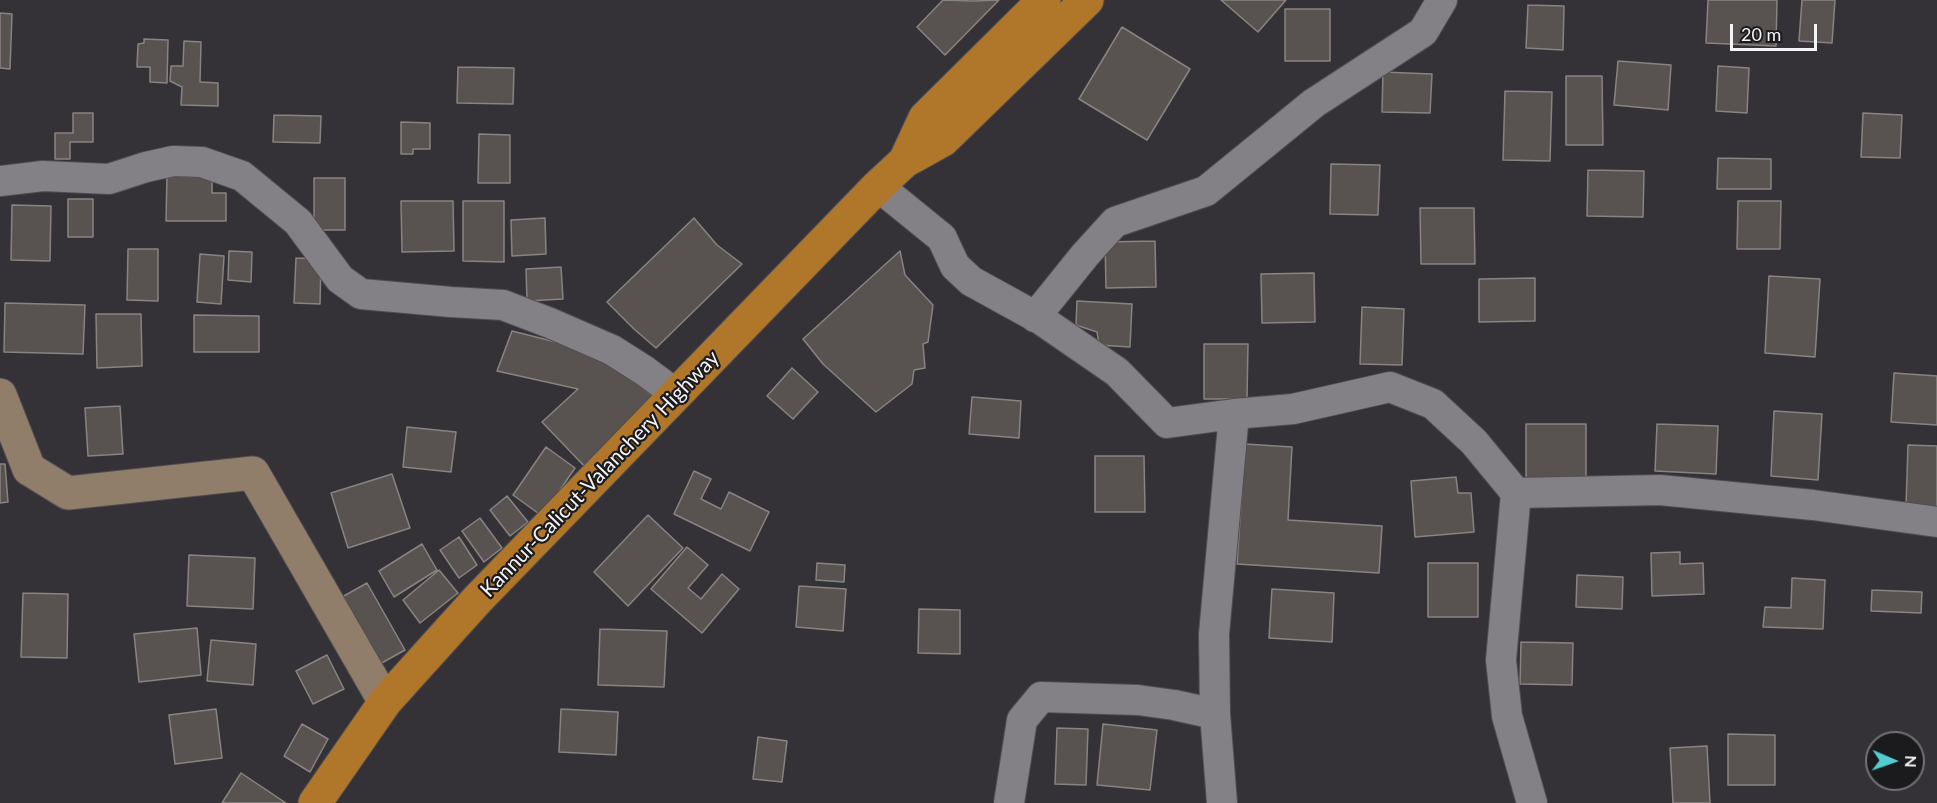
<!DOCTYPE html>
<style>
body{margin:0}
#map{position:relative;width:1937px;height:803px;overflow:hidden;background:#343237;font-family:Lato,sans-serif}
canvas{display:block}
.north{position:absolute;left:1865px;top:731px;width:60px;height:60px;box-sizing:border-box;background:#1b1a1c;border:2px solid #727173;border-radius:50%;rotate:92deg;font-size:16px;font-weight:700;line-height:24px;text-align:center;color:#f4f3f6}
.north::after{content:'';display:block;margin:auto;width:21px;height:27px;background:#51ccd2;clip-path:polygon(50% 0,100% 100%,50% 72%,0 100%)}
.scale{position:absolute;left:1730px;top:24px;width:87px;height:27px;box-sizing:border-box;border:3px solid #f4f3f6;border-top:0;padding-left:8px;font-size:18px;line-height:21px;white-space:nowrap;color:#f4f3f6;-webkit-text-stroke:4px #1b1a1c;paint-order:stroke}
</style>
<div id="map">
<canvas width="1937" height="803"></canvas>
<div class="north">N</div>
<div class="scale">20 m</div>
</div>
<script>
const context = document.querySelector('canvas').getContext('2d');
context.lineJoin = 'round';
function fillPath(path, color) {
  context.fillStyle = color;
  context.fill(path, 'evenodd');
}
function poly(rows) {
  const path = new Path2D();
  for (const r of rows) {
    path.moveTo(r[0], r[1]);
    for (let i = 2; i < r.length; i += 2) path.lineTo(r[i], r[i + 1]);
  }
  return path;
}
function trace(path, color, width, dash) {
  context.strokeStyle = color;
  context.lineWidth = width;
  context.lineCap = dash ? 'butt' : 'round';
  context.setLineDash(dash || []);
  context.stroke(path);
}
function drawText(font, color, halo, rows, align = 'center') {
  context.font = font + ' Lato,sans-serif';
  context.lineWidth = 4.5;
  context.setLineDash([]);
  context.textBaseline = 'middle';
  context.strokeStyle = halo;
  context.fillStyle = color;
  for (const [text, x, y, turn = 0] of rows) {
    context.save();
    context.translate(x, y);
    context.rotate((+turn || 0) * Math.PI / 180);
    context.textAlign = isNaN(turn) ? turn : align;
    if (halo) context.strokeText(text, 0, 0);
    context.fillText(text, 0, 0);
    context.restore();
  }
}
const building = poly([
 [943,0,973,1,999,0,945,55,917,27,943,0],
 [1221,0,1286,0,1258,32,1221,0],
 [1708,0,1777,0,1776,46,1706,43,1708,0],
 [1802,0,1835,0,1832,43,1799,41,1802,0],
 [1528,5,1564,6,1563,50,1526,48,1528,5],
 [1285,9,1330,9,1330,61,1285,61,1285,9],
 [0,13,12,14,10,69,0,68,0,13],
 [1122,27,1190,69,1147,140,1079,99,1122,27],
 [144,39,168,40,167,83,150,82,150,67,137,67,138,44,144,43,144,39],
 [184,41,201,42,200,82,218,83,218,106,181,105,182,87,170,81,171,66,183,66,184,41],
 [1618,61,1671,65,1668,110,1614,105,1618,61],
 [1718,66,1749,68,1747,113,1716,111,1718,66],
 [458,67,514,68,513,104,457,103,458,67],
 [1383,72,1432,74,1430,113,1382,112,1383,72],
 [1566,76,1602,76,1603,145,1566,145,1566,76],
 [1505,91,1552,92,1550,161,1503,160,1505,91],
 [73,113,93,113,93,142,70,142,70,159,55,159,55,133,73,133,73,113],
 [1863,113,1902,115,1900,158,1861,157,1863,113],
 [274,115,321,116,320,143,273,142,274,115],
 [401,122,430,123,430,149,413,149,413,154,401,154,401,122],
 [479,134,510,135,510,183,478,183,479,134],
 [1718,158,1771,159,1771,189,1717,189,1718,158],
 [1331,164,1380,165,1378,215,1330,214,1331,164],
 [1588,170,1644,171,1643,217,1587,216,1588,170],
 [167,176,212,177,212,193,226,193,226,221,166,221,167,176],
 [314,178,345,178,345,230,314,230,314,178],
 [68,199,93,199,93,237,68,237,68,199],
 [401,201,453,201,454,251,402,252,401,201],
 [463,201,504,201,504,262,463,261,463,201],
 [1738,201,1781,201,1780,249,1737,249,1738,201],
 [12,205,51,206,50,261,11,260,12,205],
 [1420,208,1474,208,1475,264,1421,264,1420,208],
 [545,218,546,254,512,256,511,220,545,218],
 [694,218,717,245,742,264,656,348,634,329,607,302,694,218],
 [1155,241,1156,287,1106,288,1105,242,1155,241],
 [128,249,158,249,158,301,127,300,128,249],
 [229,251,252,252,251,282,228,280,229,251],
 [900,251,905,275,933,305,928,342,923,344,925,368,914,370,912,384,876,412,823,364,803,339,900,251],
 [200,254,224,256,221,304,197,302,200,254],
 [296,258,321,259,320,304,294,303,296,258],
 [561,267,563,299,527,301,526,269,561,267],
 [1314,273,1315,322,1262,323,1261,274,1314,273],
 [1769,276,1820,279,1815,357,1765,353,1769,276],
 [1535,278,1535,321,1479,322,1479,279,1535,278],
 [1077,301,1132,304,1130,347,1099,345,1097,332,1076,325,1077,301],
 [5,303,85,305,83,354,4,352,5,303],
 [1362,307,1404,309,1402,365,1360,364,1362,307],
 [96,314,141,314,142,366,97,368,96,314],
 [194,315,259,316,259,352,194,352,194,315],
 [512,331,600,353,655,398,588,470,542,422,578,389,497,371,512,331],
 [1204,344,1248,344,1247,399,1204,399,1204,344],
 [792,368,818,392,793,419,767,396,792,368],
 [1894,373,1937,376,1937,425,1891,422,1894,373],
 [972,397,1021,401,1019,438,969,434,972,397],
 [120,406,123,454,88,456,85,408,120,406],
 [1774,411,1822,414,1818,480,1771,476,1774,411],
 [1526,424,1586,424,1586,478,1526,478,1526,424],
 [1657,424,1718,426,1716,474,1655,471,1657,424],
 [407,427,456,432,451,472,403,467,407,427],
 [1245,444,1292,447,1288,520,1382,526,1379,573,1237,564,1245,444],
 [1908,445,1937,446,1937,507,1906,506,1908,445],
 [546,447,575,468,542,516,513,495,546,447],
 [1095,456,1144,456,1145,512,1095,512,1095,456],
 [0,464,5,464,8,502,0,503,0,464],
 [694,471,711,479,701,499,721,509,729,492,769,512,750,551,674,514,694,471],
 [392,474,410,528,348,548,331,493,392,474],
 [1456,477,1458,493,1471,493,1474,532,1415,537,1411,481,1456,477],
 [507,496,528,522,510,536,490,510,507,496],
 [648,515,683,548,628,606,594,572,648,515],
 [480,518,502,548,484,562,462,531,480,518],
 [459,537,477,565,459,578,440,550,459,537],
 [422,544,437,570,394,597,379,571,422,544],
 [687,547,708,565,688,588,701,599,722,574,739,589,702,633,651,589,687,547],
 [1680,552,1680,564,1703,563,1704,594,1652,596,1651,553,1680,552],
 [189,555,255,558,253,609,187,606,189,555],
 [817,563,845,565,844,582,816,580,817,563],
 [1428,563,1478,563,1478,617,1428,617,1428,563],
 [439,570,458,593,420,623,403,600,439,570],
 [1577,575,1623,577,1622,609,1576,607,1577,575],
 [1792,578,1825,580,1823,629,1763,627,1765,607,1791,608,1792,578],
 [367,583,405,650,380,664,342,597,367,583],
 [799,586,846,589,843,631,796,627,799,586],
 [1272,589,1334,593,1332,642,1269,638,1272,589],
 [1872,590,1922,592,1921,613,1871,611,1872,590],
 [23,593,68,594,67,658,21,657,23,593],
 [919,609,960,610,960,654,918,653,919,609],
 [197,628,201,675,139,682,134,634,197,628],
 [600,629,667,631,664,687,598,685,600,629],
 [211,640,256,644,253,685,207,681,211,640],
 [1521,642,1573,643,1572,685,1520,684,1521,642],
 [327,655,344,689,313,704,296,671,327,655],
 [216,709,222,758,175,764,169,715,216,709],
 [561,709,618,712,616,755,559,752,561,709],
 [302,724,328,739,310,772,284,756,302,724],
 [1103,724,1157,730,1150,790,1097,785,1103,724],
 [1057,728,1088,729,1086,785,1055,784,1057,728],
 [1728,734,1775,735,1775,785,1728,785,1728,734],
 [758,737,787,741,782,782,753,779,758,737],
 [1707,746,1710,803,1673,803,1670,748,1707,746],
 [241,773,286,803,222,803,241,773]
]);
const street = poly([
 [0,181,43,176,109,179,146,167,173,161,202,162,242,176,298,222,340,279,361,294,451,302,503,305,550,323,612,350,645,371,676,394],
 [878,186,942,238,955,266,971,281,1040,319,1117,372,1167,423,1234,414,1293,409,1390,387,1433,404,1474,442,1516,493,1660,490,1813,505,1937,522],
 [1035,317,1085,255,1115,222,1206,191,1314,103,1423,32,1442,0],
 [1516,493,1501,660,1507,716,1532,803],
 [1009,803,1022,720,1041,697,1138,700,1174,705,1215,714],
 [1222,803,1215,714,1214,634,1234,414]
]);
const secondary = poly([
 [0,395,29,469,68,493,253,473,385,702]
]);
const highway = poly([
 [905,161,925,118,1044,0],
 [315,803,385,702,477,600,878,186,905,161,943,140,1087,0]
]);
const streetNames = [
 ["Kannur-Calicut-Valanchery Highway",600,474,-46]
];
fillPath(building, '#585350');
trace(building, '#898481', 1.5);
trace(street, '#504e52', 32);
trace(secondary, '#504e52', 35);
trace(highway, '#504e52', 35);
trace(street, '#838186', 30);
trace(secondary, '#907e6a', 33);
trace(highway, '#b0762a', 33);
drawText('21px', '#f4f3f6', '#1b1a1c', streetNames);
</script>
